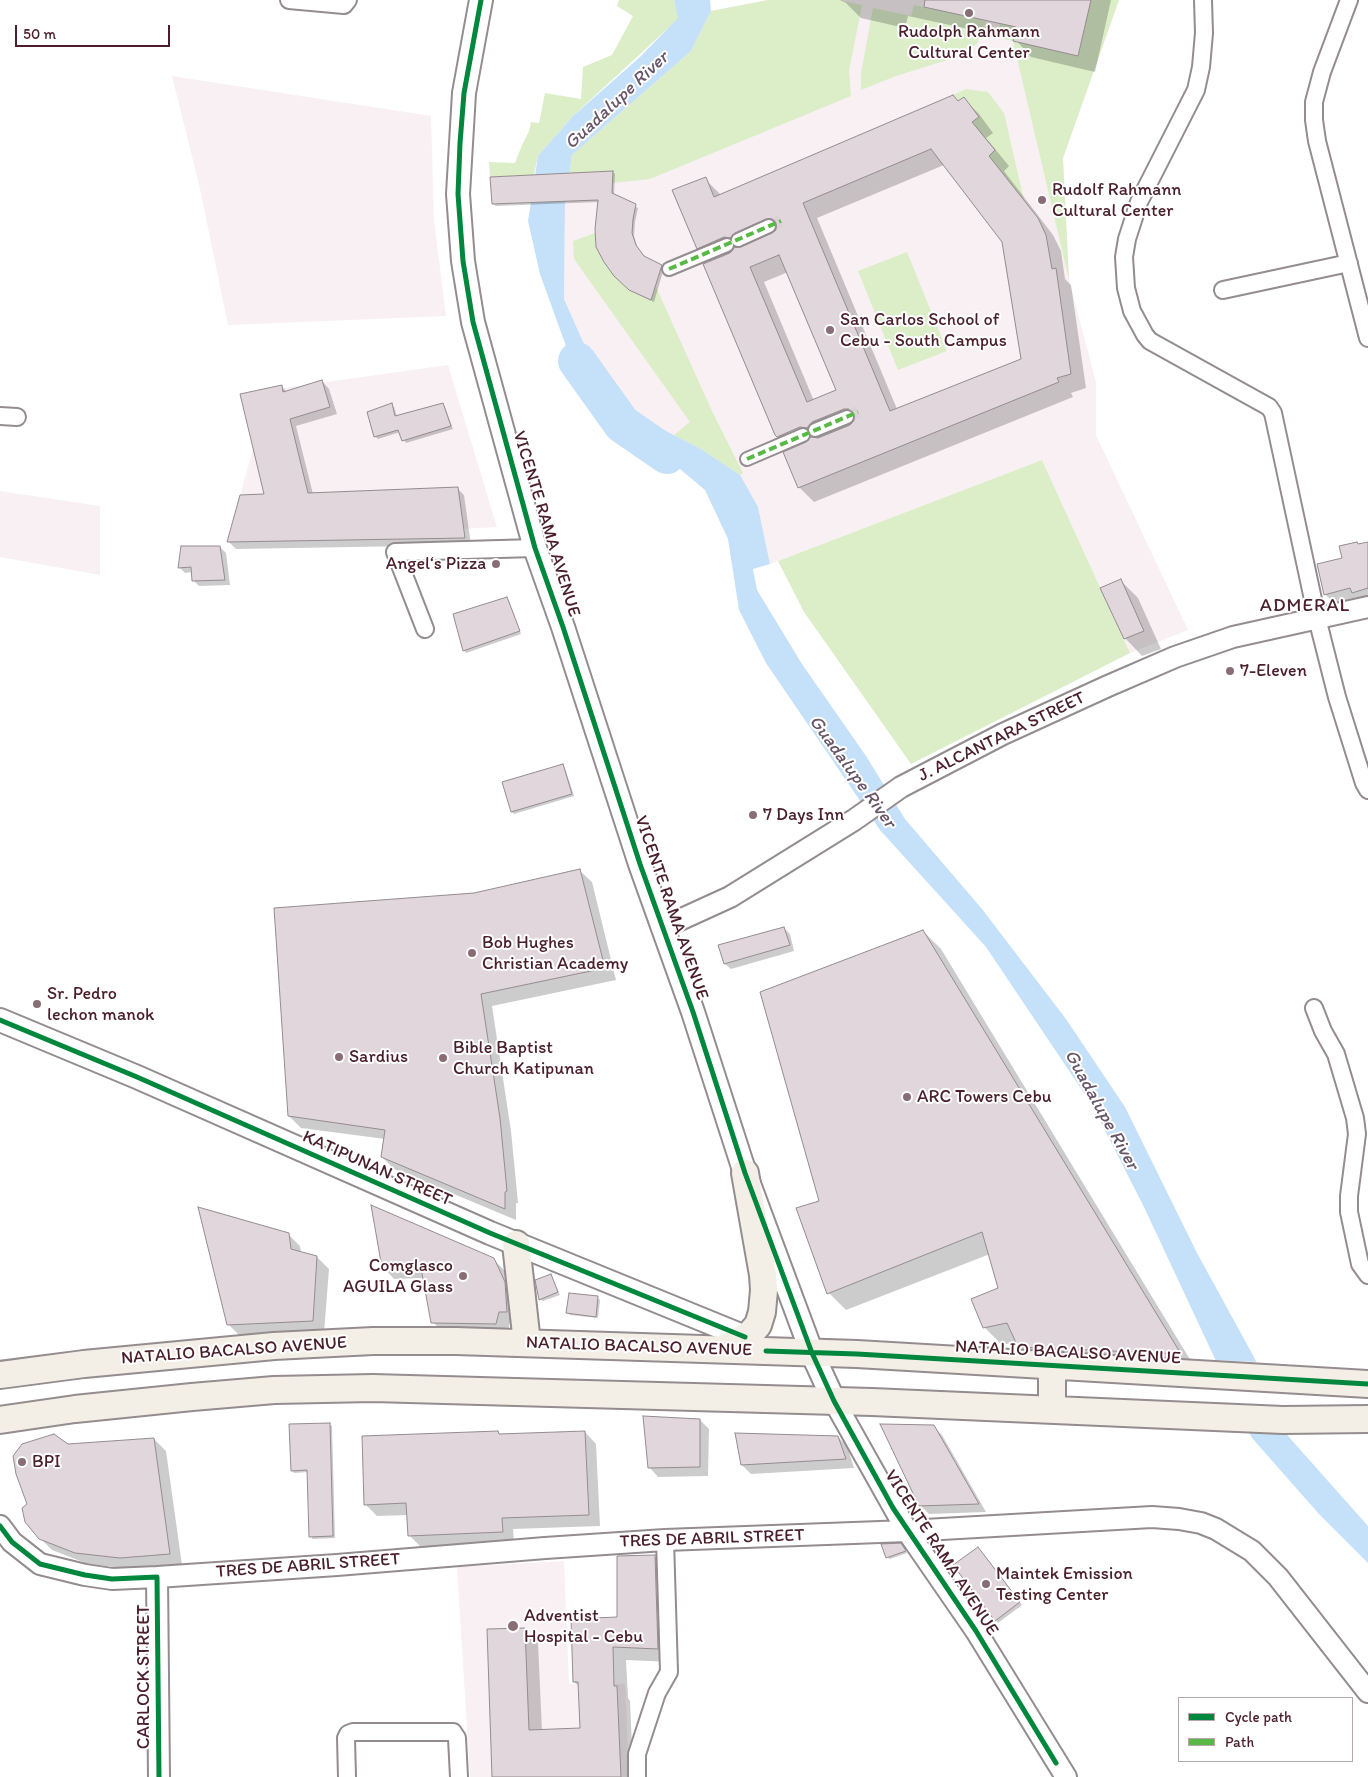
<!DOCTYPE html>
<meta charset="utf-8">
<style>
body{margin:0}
#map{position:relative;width:1368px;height:1777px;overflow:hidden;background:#fff;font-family:Itim,sans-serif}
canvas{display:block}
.legend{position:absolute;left:1178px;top:1697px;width:175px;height:65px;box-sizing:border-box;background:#fff;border:1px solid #b7a5aa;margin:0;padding:6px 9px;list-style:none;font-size:15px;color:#4a1f2b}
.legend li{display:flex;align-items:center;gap:10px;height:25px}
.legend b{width:25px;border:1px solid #b7a5aa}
.scale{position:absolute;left:15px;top:25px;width:155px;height:22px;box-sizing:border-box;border:2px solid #4a1f2b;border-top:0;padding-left:6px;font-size:15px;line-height:18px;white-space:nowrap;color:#4a1f2b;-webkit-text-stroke:4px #fff;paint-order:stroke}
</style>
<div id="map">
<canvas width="1368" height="1777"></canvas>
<ul class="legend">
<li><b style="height:6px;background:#00873e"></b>Cycle path</li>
<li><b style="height:6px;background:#58b947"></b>Path</li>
</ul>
<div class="scale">50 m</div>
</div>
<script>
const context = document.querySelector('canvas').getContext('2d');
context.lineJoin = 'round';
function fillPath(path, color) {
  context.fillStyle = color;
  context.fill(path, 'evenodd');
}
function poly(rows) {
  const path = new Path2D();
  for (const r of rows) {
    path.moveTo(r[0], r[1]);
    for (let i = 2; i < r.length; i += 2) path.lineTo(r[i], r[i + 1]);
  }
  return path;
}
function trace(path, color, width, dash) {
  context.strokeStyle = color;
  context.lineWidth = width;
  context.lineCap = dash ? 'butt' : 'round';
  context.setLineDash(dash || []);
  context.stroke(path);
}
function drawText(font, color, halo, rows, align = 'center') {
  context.font = font + ' Itim,sans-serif';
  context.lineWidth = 4;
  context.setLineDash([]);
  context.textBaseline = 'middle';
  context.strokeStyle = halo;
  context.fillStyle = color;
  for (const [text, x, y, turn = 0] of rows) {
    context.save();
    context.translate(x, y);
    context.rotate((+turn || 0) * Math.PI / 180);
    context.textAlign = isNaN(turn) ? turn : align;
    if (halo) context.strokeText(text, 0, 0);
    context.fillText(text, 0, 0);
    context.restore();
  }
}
const built = poly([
 [768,0,1119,0,1063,158,1069,280,1096,382,1096,435,1188,630,1130,653,1042,460,770,564,758,507,699,448,635,415,592,362,564,299,565,202,572,155,691,51,711,11],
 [172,76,431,116,434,219,446,316,228,325,200,189],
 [448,365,497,527,227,542,253,449,240,394],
 [0,491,100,506,100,575,0,557],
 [564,1561,569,1684,625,1684,629,1777,470,1777,457,1567]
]);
const green = poly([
 [619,0,674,0,679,18,572,117,538,156,534,175,490,177,489,162,515,163,522,145,529,131,531,122,539,123,545,93,581,99,583,67,612,55,633,16,617,6],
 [768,0,843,0,843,1,862,5,849,71,851,96,650,179,613,183,613,171,569,173,572,155,691,51,711,11],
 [1022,0,1013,41,1078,56,1091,0,1119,0,1063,158,1069,280,1013,41,1003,39,999,23],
 [914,5,986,21,977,44,957,57,896,76,861,90,861,73,873,8,911,16],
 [966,89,988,92,1004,113,1024,200,989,156,995,150,972,122,979,117,965,98,958,101,953,95],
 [595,233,596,247,604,262,614,276,629,290,651,300,656,287,712,411,743,473,740,475,699,448,674,435,690,422,574,259,573,241],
 [907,252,947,351,898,370,858,271],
 [1042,460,1130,653,911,764,804,612,778,561]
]);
const water = poly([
 [674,0,710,0,711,11,691,51,572,155,565,202,564,299,592,362,635,415,699,448,740,475,758,507,770,564,753,569,757,590,802,664,866,756,905,819,982,909,1066,1019,1125,1107,1197,1253,1255,1359,1288,1436,1368,1526,1368,1563,1319,1514,1252,1438,1144,1207,1092,1105,986,947,880,830,766,663,739,610,728,539,705,490,668,459,627,429,567,349,540,274,528,221,538,156,572,117,640,57,678,18]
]);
const pier = poly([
 [1212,1360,1258,1362,1287,1429,1244,1428]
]);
const shadow = poly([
 [840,0,1111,0,1095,72,1031,57,1015,39,908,16,905,28,861,18,846,3],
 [964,99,979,114,993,133,986,138,1009,166,1004,171,1053,235,1061,251,1065,279,1071,285,1086,388,1071,393,1073,397,814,502,799,487,791,450,776,435,712,262,698,248,705,179,721,195],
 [944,165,1003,241,1022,359,897,409,817,218],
 [788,272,838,391,814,401,764,282],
 [613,172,615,174,614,196,638,208,635,222,634,236,638,249,645,258,664,268,654,302,633,292,599,202,496,206,493,204],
 [322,381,329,389,337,414,296,426,313,494,457,488,464,495,471,545,236,549,229,542,266,496,281,386,287,392],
 [442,404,445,407,453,429,406,443,400,432,378,439,375,436,392,405,394,407,397,417],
 [1368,543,1368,599,1361,601,1358,597,1334,603,1325,594,1344,559,1359,545],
 [220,547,226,553,230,585,199,586,193,580,193,572,185,573,180,568],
 [1121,581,1138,598,1161,649,1142,656,1125,638],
 [507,598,509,601,521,634,466,653,464,650],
 [562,765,565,768,574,796,514,814,512,812,503,783],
 [580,871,592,882,616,980,492,1006,511,1131,518,1203,516,1203,516,1220,394,1169,382,1157,385,1139,301,1128,289,1116,474,894],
 [784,928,790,934,794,951,731,969,725,964],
 [923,931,941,949,1197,1371,1037,1364,1019,1347,1017,1342,1002,1345,984,1327,999,1289,990,1254,846,1310,829,1293,821,1202],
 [288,1234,300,1246,301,1253,317,1257,329,1269,324,1333,241,1337,229,1325],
 [493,1259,505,1271,516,1295,517,1323,510,1322,507,1335,444,1334,433,1322,424,1278,394,1279,383,1267],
 [551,1275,560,1295,543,1301,540,1299],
 [598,1298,600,1300,598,1318,570,1315,568,1313],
 [700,1420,709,1429,708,1476,658,1477,650,1468],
 [329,1424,332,1426,335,1538,313,1539,310,1536,308,1472,294,1473,292,1470],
 [933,1426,942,1435,986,1512,929,1514,920,1505],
 [498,1432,501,1435,585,1432,596,1444,600,1526,513,1529,514,1543,421,1547,409,1535,408,1515,377,1516,365,1504],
 [838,1437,847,1446,854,1468,751,1474,742,1465],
 [154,1439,166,1451,182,1565,132,1569,88,1564,52,1550,40,1538,29,1505,67,1446],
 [903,1547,907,1553,890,1559,887,1557],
 [980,1551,1022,1605,998,1623,954,1566],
 [655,1556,669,1570,672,1662,626,1660,628,1698,630,1701,633,1770,640,1777,494,1777,524,1629,538,1643,542,1731,581,1729,580,1687,574,1682,618,1619]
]);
const river = poly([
 [577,361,622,424,667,455]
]);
const building = poly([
 [925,0,1091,0,1078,56,1013,41,1016,27,924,7,925,0],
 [953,95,958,101,964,97,979,117,972,122,995,150,989,156,1038,218,1046,235,1052,269,1056,268,1071,374,1057,378,1059,382,798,488,783,452,806,442,811,437,818,438,850,425,855,419,854,414,849,409,844,409,812,422,807,428,800,427,777,437,775,435,703,264,730,253,735,247,741,247,772,233,776,230,777,223,773,219,766,219,735,233,730,238,724,237,697,249,672,190,706,177,714,197,953,95],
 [931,149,1002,242,1021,359,890,411,803,203,931,149],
 [779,255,836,390,807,402,750,267,779,255],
 [613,171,612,193,636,204,633,219,632,233,636,245,644,256,662,265,651,300,629,290,614,276,604,262,596,247,595,229,598,200,492,204,490,177,613,171],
 [322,380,330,407,290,419,308,493,458,487,465,538,227,542,240,495,264,494,240,394,282,385,283,392,322,380],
 [392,403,395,416,443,403,451,426,402,441,398,430,374,437,367,412,392,403],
 [1357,542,1358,544,1368,542,1368,588,1352,593,1350,588,1324,595,1317,564,1342,558,1339,546,1357,542],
 [181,546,220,546,225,580,192,581,191,567,178,568,181,546],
 [1121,579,1144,631,1124,639,1100,588,1121,579],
 [507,597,520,631,463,651,453,614,507,597],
 [563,764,572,794,511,812,502,782,563,764],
 [580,869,605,968,481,994,500,1118,507,1191,505,1192,505,1209,381,1157,385,1130,288,1116,274,908,474,893,580,869],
 [784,927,790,945,724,964,718,945,784,927],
 [923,930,1181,1354,1018,1347,1007,1323,983,1328,971,1299,998,1288,982,1232,827,1294,796,1208,819,1201,760,992,923,930],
 [371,1205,494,1258,505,1282,507,1312,499,1312,496,1324,431,1323,421,1268,382,1268,371,1205],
 [198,1207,289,1233,291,1249,317,1256,313,1321,227,1325,198,1207],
 [551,1274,558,1292,539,1300,535,1280,551,1274],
 [569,1293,598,1296,596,1317,566,1313,569,1293],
 [643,1416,700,1419,700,1467,648,1468,643,1416],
 [330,1423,333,1536,309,1537,307,1470,291,1471,289,1424,330,1423],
 [880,1424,934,1425,979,1504,919,1506,880,1424],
 [498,1431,499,1434,585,1431,589,1515,502,1518,503,1532,408,1536,406,1503,364,1505,362,1436,498,1431],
 [735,1433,838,1436,846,1459,741,1465,735,1433],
 [54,1434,68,1444,154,1438,170,1554,120,1558,75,1553,39,1539,25,1522,22,1508,27,1504,16,1474,13,1456,22,1444,54,1434],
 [901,1543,906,1551,886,1558,881,1544,901,1543],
 [978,1547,1020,1602,995,1621,953,1565,978,1547],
 [655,1555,658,1649,613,1647,614,1686,617,1686,621,1777,492,1777,487,1629,525,1628,529,1730,580,1728,578,1682,573,1682,571,1619,617,1617,617,1556,655,1555]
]);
const pedestrianTunnel = poly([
 [769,226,781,221],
 [847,417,858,412]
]);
const pedestrian = poly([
 [738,240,769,226],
 [669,269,727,245],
 [815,430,847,417],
 [747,459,803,435]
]);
const minor = poly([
 [289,0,344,5,348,0],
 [1203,0,1204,33,1201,67,1196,90,1139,202,1127,239,1124,257,1126,288,1132,311,1145,335,1150,341,1269,407,1273,413,1317,618,1337,697,1364,783,1368,790],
 [1349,0,1322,72,1314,102,1314,120,1317,141,1368,338],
 [1223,290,1349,263],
 [0,416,17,417],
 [425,629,395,552,535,548],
 [1314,1008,1323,1031,1336,1054,1355,1118,1357,1134,1349,1196,1349,1212,1360,1264,1368,1275],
 [347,1777,346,1738,348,1734,353,1732,453,1732,457,1738,459,1777],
 [637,1777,637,1754,657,1693,669,1672,665,1540]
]);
const tertiary = poly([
 [662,928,730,897,854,820,901,787,1003,734,1108,686,1175,657,1233,637,1368,607],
 [834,1401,907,1531,976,1631,1066,1777],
 [0,1526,12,1542,40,1564,85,1575,112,1579,157,1577,337,1565,545,1548,665,1540,907,1531,1152,1517,1179,1519,1201,1523,1216,1529,1252,1551,1278,1577,1368,1692],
 [157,1577,159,1777]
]);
const secondary = poly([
 [481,0,464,93,458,194,463,261,473,322,535,548,563,627,640,864,693,1012,745,1173,812,1353,834,1401],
 [0,1020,137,1077,490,1233,745,1337]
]);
const primary = poly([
 [516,1244,527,1343],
 [722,1349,736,1343,750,1334,758,1325,762,1312,764,1290,763,1275,745,1173],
 [1052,1366,1052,1410],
 [0,1375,84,1364,274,1346,373,1341,456,1341,857,1354,1368,1384],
 [0,1420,75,1409,192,1397,274,1390,373,1388,872,1402,1283,1420,1368,1419]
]);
const quiet = poly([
 [669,269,781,221],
 [747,459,858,412]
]);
const cycleway = poly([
 [481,0,464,93,460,143,458,194,463,261,473,322,535,548,563,627,640,864,693,1012,745,1173,812,1353,834,1401,893,1508,976,1631,1056,1763],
 [0,1020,137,1077,490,1233,745,1337],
 [766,1351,857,1354,1368,1384],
 [0,1526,12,1542,40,1564,85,1575,112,1579,157,1577,159,1777]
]);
const markers = [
 [969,13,5,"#896d75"],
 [1042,200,5,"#896d75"],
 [830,330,5,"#896d75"],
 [496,564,5,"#896d75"],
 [1230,671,5,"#896d75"],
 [753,815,5,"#896d75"],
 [472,953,5,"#896d75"],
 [37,1004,5,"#896d75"],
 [339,1057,5,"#896d75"],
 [443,1058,5,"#896d75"],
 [907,1097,5,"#896d75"],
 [463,1276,5,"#896d75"],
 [22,1462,5,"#896d75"],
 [986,1584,5,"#896d75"],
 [513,1626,6,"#896d75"]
];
const poiNames = [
 ["Rudolph Rahmann",969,32,"center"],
 ["Cultural Center",969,53,"center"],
 ["Rudolf Rahmann",1052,190],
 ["Cultural Center",1052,211],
 ["San Carlos School of",840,320],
 ["Cebu - South Campus",840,341],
 ["Angel‘s Pizza",486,564,"right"],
 ["7-Eleven",1240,671],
 ["7 Days Inn",763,815],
 ["Bob Hughes",482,943],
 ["Christian Academy",482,964],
 ["Sr. Pedro",47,994],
 ["lechon manok",47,1015],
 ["Bible Baptist",453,1048],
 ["Church Katipunan",453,1069],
 ["Sardius",349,1057],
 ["ARC Towers Cebu",917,1097],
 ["Comglasco",453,1266,"right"],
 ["AGUILA Glass",453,1287,"right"],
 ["BPI",32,1462],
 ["Maintek Emission",996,1574],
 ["Testing Center",996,1595],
 ["Adventist",524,1616],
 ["Hospital - Cebu",524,1637]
];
const streetNames = [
 ["VICENTE RAMA AVENUE",546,524,73],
 ["J. ALCANTARA STREET",1002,737,-26],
 ["VICENTE RAMA AVENUE",671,908,71],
 ["KATIPUNAN STREET",377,1169,24],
 ["NATALIO BACALSO AVENUE",639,1347,2],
 ["NATALIO BACALSO AVENUE",234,1351,-4],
 ["NATALIO BACALSO AVENUE",1068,1353,3],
 ["TRES DE ABRIL STREET",712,1539,-2],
 ["VICENTE RAMA AVENUE",941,1553,57],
 ["TRES DE ABRIL STREET",308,1566,-4],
 ["CARLOCK STREET",144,1677,-90]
];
const waterNames = [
 ["Guadalupe River",617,101,-43],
 ["Guadalupe River",852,772,54],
 ["Guadalupe River",1101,1110,61]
];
const neighbourhoodNames = [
 ["ADMERAL",1305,606]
];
fillPath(built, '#f9f0f4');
fillPath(green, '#dbeec8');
fillPath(water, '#c5e0f9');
fillPath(pier, '#fff');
fillPath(shadow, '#0003');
trace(river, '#c5e0f9', 38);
fillPath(building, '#e1d6db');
trace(building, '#948c8e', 1);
trace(pedestrianTunnel, '#dbd2d5', 12, [12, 6]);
trace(pedestrian, '#948c8e', 16);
trace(minor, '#948c8e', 20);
trace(tertiary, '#948c8e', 24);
trace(secondary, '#948c8e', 26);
trace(primary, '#948c8e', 30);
trace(pedestrian, '#fff', 12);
trace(minor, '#fff', 16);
trace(tertiary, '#fff', 20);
trace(secondary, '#fff', 22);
trace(primary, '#f3efe6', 26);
trace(quiet, '#58b947', 4, [8, 4]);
trace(cycleway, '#00873e', 5);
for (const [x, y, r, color] of markers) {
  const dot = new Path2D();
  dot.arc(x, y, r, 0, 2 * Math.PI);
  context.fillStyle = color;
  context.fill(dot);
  trace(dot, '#fff', 2);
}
drawText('18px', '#4a1f2b', '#fff', poiNames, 'left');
drawText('18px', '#4a1f2b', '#fff', streetNames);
drawText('italic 19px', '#675568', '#fff', waterNames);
context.letterSpacing = '1px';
drawText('19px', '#4a1f2b', '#fff', neighbourhoodNames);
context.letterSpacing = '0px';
</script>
